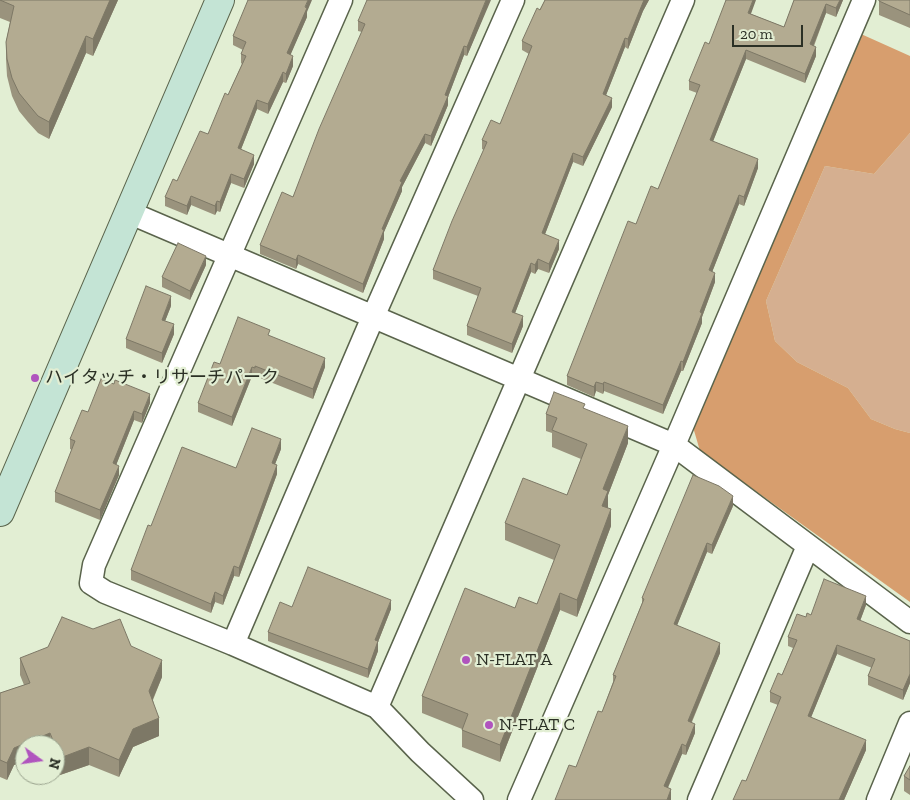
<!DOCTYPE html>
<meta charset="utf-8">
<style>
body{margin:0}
#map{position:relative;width:910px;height:800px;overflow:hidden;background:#e2eed3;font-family:"Zilla Slab",serif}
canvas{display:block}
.north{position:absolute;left:15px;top:735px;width:50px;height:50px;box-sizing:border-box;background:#e2eed3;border:1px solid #99a28d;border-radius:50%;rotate:104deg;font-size:14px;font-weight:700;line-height:20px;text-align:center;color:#2b3025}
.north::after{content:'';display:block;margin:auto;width:18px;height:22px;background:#b054be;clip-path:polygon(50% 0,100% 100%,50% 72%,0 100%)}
.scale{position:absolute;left:732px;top:25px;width:71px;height:22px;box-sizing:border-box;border:2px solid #2b3025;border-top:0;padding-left:6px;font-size:15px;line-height:18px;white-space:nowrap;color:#2b3025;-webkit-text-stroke:4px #e2eed3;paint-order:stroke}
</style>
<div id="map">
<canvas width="910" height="800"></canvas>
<div class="north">N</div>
<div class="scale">20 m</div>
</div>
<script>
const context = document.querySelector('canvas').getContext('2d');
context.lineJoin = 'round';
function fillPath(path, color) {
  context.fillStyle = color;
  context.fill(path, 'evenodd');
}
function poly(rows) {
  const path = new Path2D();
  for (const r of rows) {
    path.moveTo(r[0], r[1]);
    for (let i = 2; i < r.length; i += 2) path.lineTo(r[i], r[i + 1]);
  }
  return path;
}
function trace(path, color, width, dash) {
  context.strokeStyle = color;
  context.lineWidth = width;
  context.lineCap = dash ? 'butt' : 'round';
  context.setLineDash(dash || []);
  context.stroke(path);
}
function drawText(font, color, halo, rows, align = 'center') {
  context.font = font + ' "Zilla Slab","Noto Sans JP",serif';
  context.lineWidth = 4.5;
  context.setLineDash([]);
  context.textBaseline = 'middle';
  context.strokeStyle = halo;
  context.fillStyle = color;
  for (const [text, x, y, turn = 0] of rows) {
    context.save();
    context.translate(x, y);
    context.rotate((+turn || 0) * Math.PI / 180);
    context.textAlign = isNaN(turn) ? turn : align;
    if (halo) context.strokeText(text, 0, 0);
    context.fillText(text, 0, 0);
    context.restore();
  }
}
const green = poly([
 [910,133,910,433,895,429,871,419,848,388,797,362,775,341,766,301,825,166,874,174]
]);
const forest = poly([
 [861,34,910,56,910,133,874,174,825,166,766,301,775,341,797,362,848,388,871,419,895,429,910,433,910,602,700,451,693,427]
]);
const street = poly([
 [341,0,94,565,91,583,105,592,233,644,377,707,420,752,472,800],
 [128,212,674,445,910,622],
 [233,644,373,317,513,0],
 [377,707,683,0],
 [519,800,674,445,864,0],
 [699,800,808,546],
 [878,800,910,723]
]);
const secondary = poly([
 [0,512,220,0]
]);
const wall = poly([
 [0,0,118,0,93,56,86,53,49,139,38,133,28,122,19,111,12,96,7,76,6,59,6,42,10,22,0,18],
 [545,0,649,0,643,11,628,49,625,47,606,95,612,107,583,166,573,162,545,234,559,249,549,273,538,269,535,274,531,272,515,313,523,326,512,353,467,335,467,326,478,296,433,279,433,270,484,150,482,149,482,140,500,124,529,54,522,50,522,41],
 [794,0,843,0,836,17,826,13,814,46,816,56,805,83,746,59,713,141,758,168,744,206,739,204,712,272,715,282,702,317,702,323,683,371,681,371,663,414,604,391,603,394,596,391,594,397,567,385,567,376,636,224,658,189,697,93,689,90,689,81,709,44,751,14,784,27],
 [910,0,910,28,879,15,879,1],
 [486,10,467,56,464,55,448,97,448,105,431,146,425,143,402,187,402,191,384,232,384,239,363,293,298,264,296,269,260,254,260,245,293,197,362,32,358,31,358,21],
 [307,12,307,17,290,55,293,66,286,83,283,82,268,114,257,109,241,149,254,164,244,188,231,183,220,212,217,211,215,215,191,205,187,215,165,206,165,197,177,181,208,134,228,95,242,64,241,63,241,54,243,50,233,45,233,36],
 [206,265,190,300,162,287,162,277],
 [171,306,165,321,174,334,162,363,126,348,126,339],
 [270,336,325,367,313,399,255,376,255,377,252,376,232,426,198,412,198,403,220,364],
 [150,403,142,423,134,420,116,465,119,475,100,520,55,502,55,492,72,450,70,449,70,439],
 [585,409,628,443,608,495,608,508,611,526,577,617,560,610,500,762,462,747,462,729,422,713,422,696,515,608,537,604,554,560,505,540,505,523,567,495,581,459,552,447,552,433,546,431,546,414],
 [281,449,275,464,277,474,239,577,234,576,223,605,215,602,211,613,131,580,131,570,151,526,236,468],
 [733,506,712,554,707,552,677,625,720,653,692,722,695,733,686,755,682,754,668,788,671,799,671,800,555,800,576,767,602,712,613,682,613,675,642,603,642,598],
 [866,605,860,621,910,641,910,683,903,700,868,685,868,676,872,668,837,654,811,717,866,750,844,800,733,800,746,781,778,705,770,702,770,692,782,675,793,648,788,646,788,637,806,617,811,615],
 [292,607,391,609,378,642,378,651,368,678,268,641,268,632],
 [131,646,162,677,153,700,159,736,133,747,119,777,89,765,60,775,55,764,55,745,25,745,25,761,14,765,7,780,0,777,0,693,24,685,20,675,20,658],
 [910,766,910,795,904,791,904,776]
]);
const shadedWall = poly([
 [110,0,118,0,93,56,93,39],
 [308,0,312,0,307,12,307,17,287,63,287,53],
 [486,0,491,0,467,56,467,47],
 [644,0,649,0,643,11,628,49,628,39],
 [753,0,756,0,748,22,748,13],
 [840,0,843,0,836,17,836,8],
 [826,4,826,13,810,54,810,44],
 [86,36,86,53,49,139,49,122],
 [625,38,625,47,603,103,603,94],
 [464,46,464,55,448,97,448,105,431,146,431,136,445,95],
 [816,47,816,56,805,83,805,74],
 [746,50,746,59,710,149,710,140],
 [293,56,293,66,286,83,286,74],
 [283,72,283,82,268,114,268,104],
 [612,98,612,107,583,166,583,157],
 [257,100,257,109,238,157,238,148],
 [425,134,425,143,402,187,402,191,384,232,384,239,363,293,363,284,382,229,400,181],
 [573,153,573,162,542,242,542,233],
 [254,155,254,164,244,188,244,179],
 [758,159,758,168,744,206,744,197],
 [231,174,231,183,220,212,220,202],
 [739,195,739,204,709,280,709,270],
 [191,196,191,205,187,215,187,206],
 [217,201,217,211,215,215,215,206],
 [559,240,559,249,549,273,549,264],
 [298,255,298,264,296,269,296,260],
 [206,256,206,265,190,300,190,291],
 [538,259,538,269,535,274,535,265],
 [531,263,531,272,512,321,512,312],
 [715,273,715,282,702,317,702,323,683,371,683,362,700,312],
 [171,296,171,306,162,329,162,320],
 [523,316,523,326,512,353,512,344],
 [174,324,174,334,162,363,162,353],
 [325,358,325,367,313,399,313,389],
 [681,361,681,371,663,414,663,405],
 [252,367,252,376,232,426,232,417],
 [596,382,596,391,594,397,594,387],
 [604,382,604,391,603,394,603,384],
 [150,394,150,403,142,423,142,414],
 [134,411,134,420,113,473,113,463],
 [628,426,628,443,608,495,608,508,602,506,603,489],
 [281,439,281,449,272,472,272,463],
 [277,465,277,474,239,577,239,568],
 [119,466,119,475,100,520,100,510],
 [733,496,733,506,712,554,712,545],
 [611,509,611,526,577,617,577,600],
 [707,543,707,552,674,633,674,624],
 [234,566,234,576,223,605,223,596],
 [215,592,215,602,211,613,211,604],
 [560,593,560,610,500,762,500,745],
 [866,596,866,605,857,629,857,619],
 [391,600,391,609,378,642,378,651,368,678,368,669,375,640],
 [720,643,720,653,688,730,688,721],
 [837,645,837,654,808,725,808,716],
 [162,660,162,677,149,708,149,691],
 [910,674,910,683,903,700,903,690],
 [159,718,159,736,133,747,119,777,119,760,133,729],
 [695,724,695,733,686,755,686,746],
 [50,733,50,745,25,745,25,761,14,765,7,780,7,763,14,748],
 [866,740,866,750,844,800,839,800],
 [682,744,682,754,664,796,664,786],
 [89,747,89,765,60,775,60,758],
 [671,789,671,800,667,800]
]);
const building = poly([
 [0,0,110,0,93,39,86,36,49,122,38,116,28,104,19,93,12,78,7,59,6,42,14,6,0,0],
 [248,0,308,0,305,7,307,8,287,53,293,56,286,74,283,72,268,104,257,100,238,148,254,155,244,179,231,174,220,202,217,201,215,206,191,196,187,206,165,197,173,179,177,181,200,131,208,134,225,93,228,95,246,56,241,54,246,42,233,36,248,0],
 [367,0,486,0,467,47,464,46,445,95,448,96,431,136,425,134,400,181,402,182,382,229,384,230,363,284,298,255,296,260,260,245,282,192,293,197,319,129,365,24,358,21,367,0],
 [545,0,644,0,628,39,625,38,603,94,612,98,583,157,573,153,542,233,559,240,549,264,538,259,535,265,531,263,512,312,523,316,512,344,467,326,481,288,433,270,452,221,487,142,482,140,491,120,500,124,532,46,522,41,537,8,540,10,545,0],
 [726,0,753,0,748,13,784,27,794,0,840,0,836,8,826,4,810,44,816,47,805,74,746,50,710,140,758,159,744,197,739,195,709,270,715,273,700,312,702,313,683,362,681,361,663,405,604,382,603,384,596,382,594,387,567,376,628,221,636,224,651,186,658,189,700,85,689,81,705,42,709,44,726,0],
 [879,0,910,0,910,15,879,1,879,0],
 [178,243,206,256,190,291,162,277,178,243],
 [146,286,171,296,162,320,174,324,162,353,126,339,146,286],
 [238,317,270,330,268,335,325,358,313,389,255,366,255,368,252,367,232,417,198,403,214,362,220,364,238,317],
 [101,379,114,384,115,380,150,394,142,414,134,411,113,463,119,466,100,510,55,492,75,441,70,439,82,410,88,412,101,379],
 [554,392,585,404,583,408,628,426,603,489,608,491,602,506,611,509,577,600,560,593,500,745,462,730,468,714,422,696,465,588,515,608,519,597,537,604,560,545,505,523,523,478,567,495,587,444,552,430,557,418,546,414,554,392],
 [252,428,281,439,272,463,277,465,239,568,234,566,223,596,215,592,211,604,131,570,148,525,151,526,182,447,236,468,252,428],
 [693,475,719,486,733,496,712,545,707,543,674,624,720,643,688,721,695,724,686,746,682,744,664,786,671,789,667,800,555,800,569,765,576,767,598,711,602,712,616,676,613,675,644,599,642,598,693,475],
 [308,567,391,600,375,640,378,641,368,669,268,632,280,602,292,607,308,567],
 [824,579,866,596,857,619,910,641,910,674,903,690,868,676,875,659,837,645,808,716,866,740,839,800,733,800,742,780,746,781,781,697,770,692,778,673,782,675,797,640,788,637,797,614,806,617,807,613,811,615,824,579],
 [62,617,93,629,120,619,131,646,162,660,149,691,159,718,133,729,119,760,89,747,60,758,50,733,14,748,7,763,0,760,0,693,30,683,20,658,48,647,62,617],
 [910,766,910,780,904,776,910,766]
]);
const markers = [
 [35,378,5,"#b054be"],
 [466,660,5,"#b054be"],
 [489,725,5,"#b054be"]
];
const poiNames = [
 ["ハイタッチ・リサーチパーク",45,378],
 ["N-FLAT A",476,660],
 ["N-FLAT C",499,725]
];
fillPath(green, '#d5af90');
fillPath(forest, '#d79e6e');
trace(street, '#5a644c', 25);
trace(secondary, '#5a644c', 30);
trace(street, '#fff', 22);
trace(secondary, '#c4e4d5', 28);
fillPath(wall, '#9a937d');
fillPath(shadedWall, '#7d7866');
fillPath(building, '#b3ab91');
trace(building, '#7d7866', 1);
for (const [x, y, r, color] of markers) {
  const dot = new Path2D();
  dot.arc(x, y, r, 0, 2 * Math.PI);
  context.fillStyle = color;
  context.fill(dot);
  trace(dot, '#e2eed3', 2);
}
drawText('18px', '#2b3025', '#e2eed3', poiNames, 'left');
</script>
